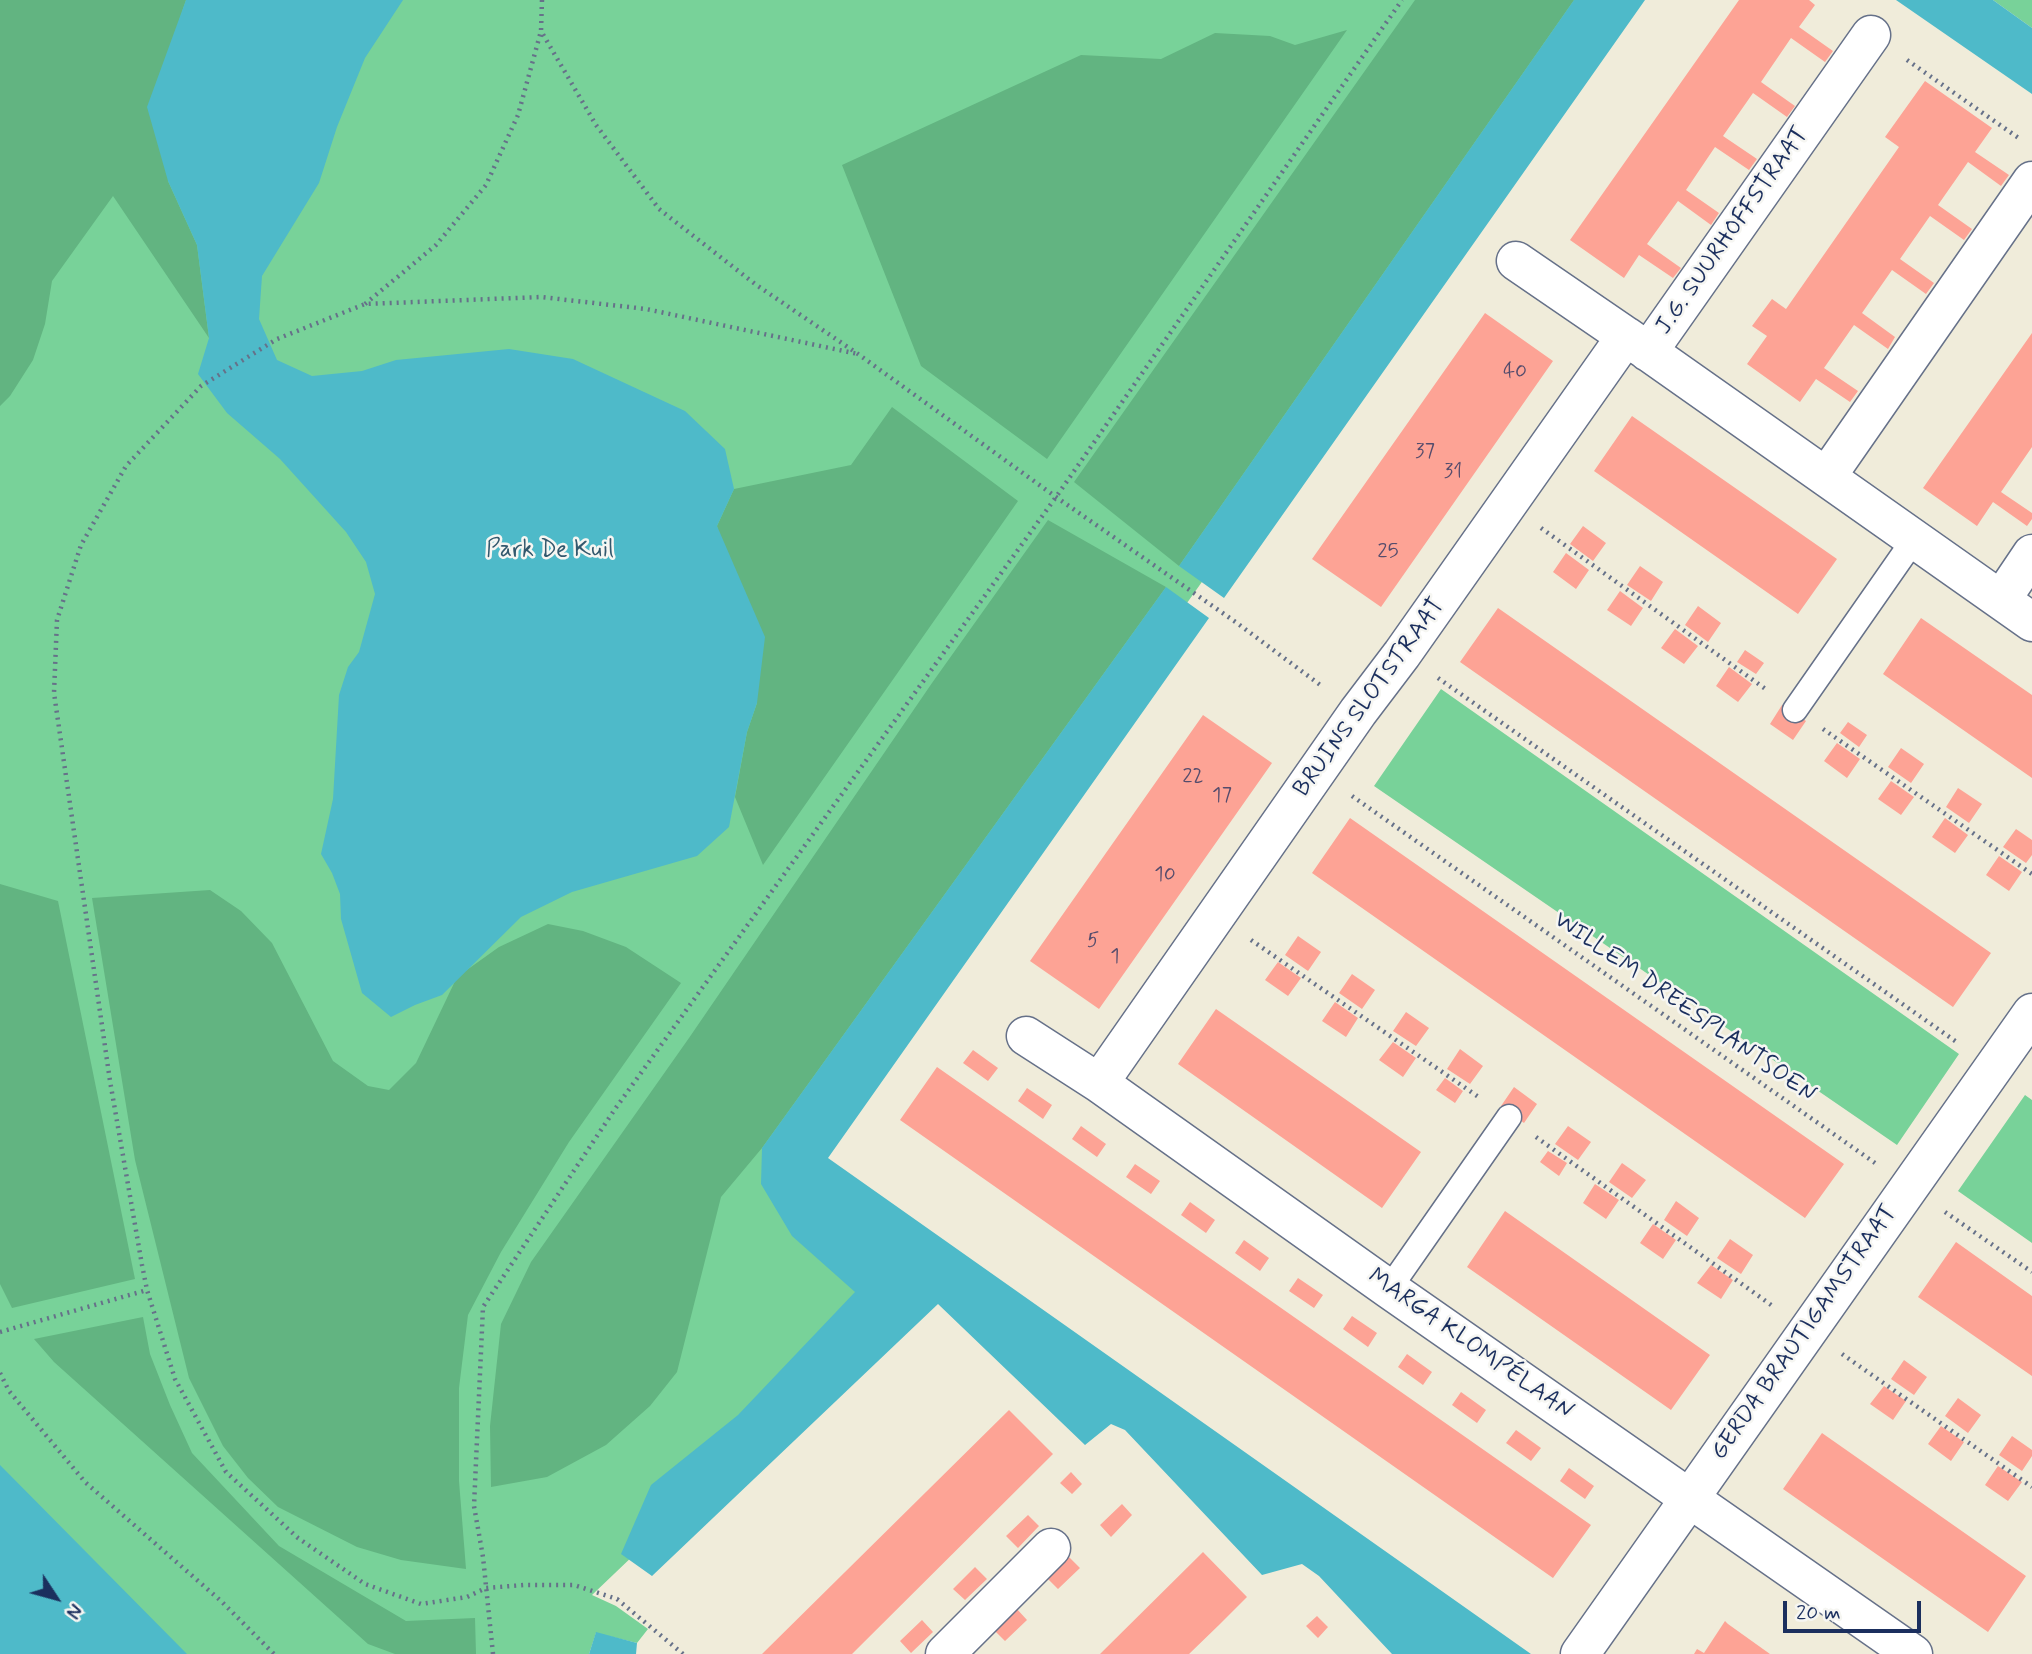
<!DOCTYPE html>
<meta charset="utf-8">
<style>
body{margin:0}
#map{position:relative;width:2032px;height:1654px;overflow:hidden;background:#f0ecda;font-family:Mynerve,sans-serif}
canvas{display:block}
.north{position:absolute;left:21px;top:1563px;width:70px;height:70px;-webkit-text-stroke:5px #f6f6f2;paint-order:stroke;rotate:126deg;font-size:19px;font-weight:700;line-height:28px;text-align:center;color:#1b2f5e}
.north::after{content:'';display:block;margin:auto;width:24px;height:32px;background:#1b2f5e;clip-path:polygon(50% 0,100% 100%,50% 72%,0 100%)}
.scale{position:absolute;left:1783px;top:1601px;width:138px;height:32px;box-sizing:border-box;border:4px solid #1b2f5e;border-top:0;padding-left:9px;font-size:21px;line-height:24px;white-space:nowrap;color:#1b2f5e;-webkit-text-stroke:5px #f6f6f2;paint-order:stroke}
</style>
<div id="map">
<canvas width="2032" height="1654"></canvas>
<div class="north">N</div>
<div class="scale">20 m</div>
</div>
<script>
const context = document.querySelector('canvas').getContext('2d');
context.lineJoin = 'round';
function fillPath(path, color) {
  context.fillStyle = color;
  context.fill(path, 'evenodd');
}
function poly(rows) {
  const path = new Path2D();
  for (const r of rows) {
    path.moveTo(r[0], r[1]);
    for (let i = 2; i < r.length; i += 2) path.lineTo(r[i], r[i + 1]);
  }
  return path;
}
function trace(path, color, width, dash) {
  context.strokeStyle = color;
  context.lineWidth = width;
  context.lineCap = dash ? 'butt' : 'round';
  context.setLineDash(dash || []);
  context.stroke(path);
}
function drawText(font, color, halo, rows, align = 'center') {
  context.font = font + ' Mynerve,sans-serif';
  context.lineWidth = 5;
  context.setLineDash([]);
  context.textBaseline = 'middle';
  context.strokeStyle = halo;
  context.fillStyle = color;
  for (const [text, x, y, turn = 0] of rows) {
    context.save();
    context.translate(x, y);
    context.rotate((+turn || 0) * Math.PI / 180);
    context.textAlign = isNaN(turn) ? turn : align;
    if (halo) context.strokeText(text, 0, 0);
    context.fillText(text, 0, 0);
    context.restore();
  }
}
const green = poly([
 [0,0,1614,0,789,1165,904,1297,592,1595,616,1606,648,1629,637,1643,596,1633,589,1654,89,1654,0,1539],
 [1993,0,2032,0,2032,28],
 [1441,689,1959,1054,1897,1145,1374,786],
 [2025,1095,2032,1100,2032,1243,1958,1191]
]);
const forest = poly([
 [0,0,186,0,173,39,168,181,197,245,209,338,113,196,52,281,45,324,33,360,10,396,0,406],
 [1415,0,1574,0,1179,566,1074,482],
 [1347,30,1047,459,921,366,842,165,1081,55,1161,59,1215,33,1270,36,1295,45],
 [892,407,1018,501,763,865,735,797,747,732,757,703,717,526,734,489,851,465],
 [1048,520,1166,587,762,1148,721,1197,677,1372,650,1406,606,1445,547,1477,491,1487,490,1426,501,1324,531,1262,689,1038,932,683],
 [0,884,58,901,135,1279,12,1308,0,1284],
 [210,890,241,911,272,943,333,1061,368,1086,389,1090,416,1063,457,977,499,947,548,924,583,931,626,947,681,983,569,1142,501,1252,468,1315,459,1388,459,1481,466,1569,401,1560,357,1547,278,1507,248,1478,223,1446,189,1378,135,1160,92,898],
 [143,1317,150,1354,170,1405,192,1453,279,1546,406,1621,475,1618,476,1654,395,1654,368,1644,54,1362,34,1339]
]);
const water = poly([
 [186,0,403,0,365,58,337,127,319,183,262,276,259,319,277,360,312,376,362,371,396,360,509,349,573,359,685,411,725,449,734,489,717,526,765,637,757,703,747,732,729,827,697,856,572,892,521,917,442,995,415,1005,391,1017,362,993,341,919,340,894,332,873,321,854,333,799,339,695,348,667,359,652,375,594,366,562,346,532,280,459,227,413,198,374,209,338,197,245,168,181,147,107],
 [1574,0,1645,0,1224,598,1179,566],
 [1896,0,1993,0,2032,28,2032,94],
 [1166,587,1209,618,828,1158,1531,1654,1392,1654,1319,1576,1302,1564,1262,1575,1125,1430,1111,1424,1085,1445,938,1304,652,1576,621,1554,651,1485,738,1415,855,1292,792,1236,761,1184,762,1148],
 [0,1465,187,1654,0,1654],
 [596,1632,637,1643,636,1654,589,1654]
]);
const building = poly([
 [1739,0,1809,0,1815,5,1799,27,1833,51,1825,62,1791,38,1761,82,1795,106,1787,117,1753,93,1723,136,1757,159,1749,170,1715,147,1686,190,1719,213,1711,225,1678,201,1647,244,1681,268,1673,278,1639,255,1624,278,1570,240],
 [1925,81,1992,128,1975,152,2009,175,2001,186,1968,162,1938,205,1972,229,1964,240,1930,216,1900,259,1934,283,1926,294,1892,270,1862,313,1895,337,1888,349,1854,325,1824,368,1858,391,1850,402,1816,379,1800,402,1747,364,1767,336,1752,326,1772,299,1786,309,1899,147,1885,137],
 [1485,313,1553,361,1381,607,1312,559],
 [2032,333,2032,447,2001,492,2032,513,2032,519,2027,526,1993,502,1977,526,1923,488],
 [1632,416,1837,559,1798,614,1594,471],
 [1583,526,1606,543,1593,561,1570,544],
 [1566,553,1589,570,1576,589,1553,572],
 [1640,566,1663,582,1651,601,1627,585],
 [1620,591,1643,608,1631,626,1607,610],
 [1698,606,1721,623,1708,642,1685,625],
 [1498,608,1991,953,1953,1007,1460,662],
 [1921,618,2032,695,2032,778,1883,674],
 [1675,629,1698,646,1684,664,1661,648],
 [1745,650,1764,663,1756,674,1737,662],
 [1729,667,1752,684,1738,702,1716,686],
 [1782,705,1795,710,1795,713,1806,721,1793,740,1770,724],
 [1203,715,1272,763,1099,1009,1030,961],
 [1848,722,1867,735,1859,747,1840,733],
 [1837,743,1860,759,1847,778,1824,761],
 [1901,748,1924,764,1911,783,1888,767],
 [1891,781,1914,797,1901,815,1878,799],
 [1958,788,1982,804,1969,823,1946,807],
 [1350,818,1844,1164,1805,1218,1312,873],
 [1945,818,1968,835,1955,853,1932,837],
 [2016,829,2032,840,2032,855,2026,863,2003,847],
 [1999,856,2022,872,2009,891,1986,875],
 [1298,936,1321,952,1308,971,1285,955],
 [1278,962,1301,978,1288,996,1265,980],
 [1352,974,1375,990,1362,1009,1339,993],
 [1335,1002,1358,1018,1346,1037,1322,1021],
 [1216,1009,1421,1152,1382,1208,1178,1064],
 [1406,1012,1429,1028,1416,1046,1393,1031],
 [1393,1042,1416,1058,1403,1077,1379,1060],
 [1460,1049,1483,1066,1470,1084,1447,1069],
 [973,1050,998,1068,988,1081,963,1063],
 [937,1067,1591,1525,1553,1578,900,1120],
 [1445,1078,1463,1091,1455,1103,1436,1090],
 [1514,1087,1537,1104,1524,1123,1501,1106],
 [1027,1088,1052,1105,1043,1119,1018,1101],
 [1081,1126,1106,1144,1097,1157,1072,1139],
 [1568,1126,1591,1142,1578,1160,1555,1144],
 [1548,1151,1567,1163,1559,1176,1540,1162],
 [1622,1163,1646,1180,1632,1198,1609,1182],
 [1135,1164,1160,1181,1151,1194,1126,1177],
 [1595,1184,1619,1200,1606,1219,1583,1203],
 [1676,1201,1699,1218,1687,1236,1664,1220],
 [1190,1202,1215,1220,1206,1233,1181,1215],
 [1505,1211,1710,1355,1671,1410,1467,1267],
 [1653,1224,1676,1240,1663,1259,1640,1243],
 [1730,1239,1753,1255,1741,1274,1717,1258],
 [1244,1240,1269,1258,1260,1271,1235,1253],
 [1956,1242,2032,1296,2032,1376,1918,1297],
 [1711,1265,1733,1280,1721,1299,1697,1283],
 [1298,1278,1323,1295,1314,1308,1289,1291],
 [1352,1316,1377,1333,1368,1347,1343,1329],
 [1407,1354,1432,1372,1423,1385,1398,1367],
 [1904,1360,1927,1377,1914,1395,1891,1379],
 [1884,1386,1906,1401,1893,1420,1870,1404],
 [1461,1392,1486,1410,1477,1423,1452,1405],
 [1958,1398,1981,1415,1968,1433,1945,1416],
 [1009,1410,1053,1454,852,1654,762,1654],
 [1941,1426,1964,1442,1951,1461,1928,1444],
 [1516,1430,1541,1448,1531,1461,1506,1443],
 [1822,1433,2026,1576,1988,1632,1783,1489],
 [2012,1436,2032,1450,2032,1456,2022,1471,1999,1455],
 [1998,1466,2022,1482,2008,1501,1985,1485],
 [1569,1468,1594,1486,1585,1499,1560,1481],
 [1071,1472,1082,1484,1072,1494,1060,1483],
 [1122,1504,1132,1515,1111,1537,1100,1525],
 [1028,1515,1039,1526,1018,1548,1006,1536],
 [1203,1552,1247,1597,1219,1625,1189,1654,1100,1654],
 [1068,1556,1080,1568,1058,1589,1046,1577],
 [975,1567,987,1579,965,1600,953,1589],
 [1016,1608,1027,1620,1005,1641,994,1630],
 [1317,1616,1328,1627,1318,1638,1306,1626],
 [922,1620,933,1632,911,1653,900,1641],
 [1725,1621,1728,1624,1770,1654,1694,1654,1697,1649,1704,1653]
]);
const path = poly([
 [542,0,541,31,596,125,659,209,755,284,858,354,1056,497,1237,623,1323,687],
 [1907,60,2020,139],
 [365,304,436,245,486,185,518,115,541,31],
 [1541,528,1767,690],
 [1438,678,1958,1043],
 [1823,729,2032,874],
 [1352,796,1875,1163],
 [1251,940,1480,1098],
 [1536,1137,1774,1307],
 [1945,1212,2032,1272],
 [0,1332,147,1290],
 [1842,1354,2032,1487],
 [0,1373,9,1391,85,1482,221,1601,274,1654],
 [493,1654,483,1557,474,1506,483,1307,615,1109,1056,497,1402,0],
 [683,1654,617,1599,574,1585,524,1585,486,1588,467,1597,421,1604,365,1584,298,1538,226,1472,175,1379,147,1290,142,1265,110,1081,54,693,57,620,81,545,126,466,201,386,277,339,365,304,541,297,646,309,858,354]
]);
const service = poly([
 [1795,710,1915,538],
 [1389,1289,1509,1117]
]);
const minor = poly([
 [1516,261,1646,350],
 [1648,352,1871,35],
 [1827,476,2032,181],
 [2001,600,2032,554],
 [1026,1036,1099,1083,1389,1289,1913,1654],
 [1099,1083,1358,712,1402,654,1626,336,2032,622],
 [945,1654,1051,1548]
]);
const tertiary = poly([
 [1580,1654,2032,1013]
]);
const numberNames = [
 ["40",1515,373],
 ["37",1425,453],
 ["31",1453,473],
 ["25",1388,553],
 ["22",1193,778],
 ["17",1222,797],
 ["10",1165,876],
 ["5",1093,942],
 ["1",1115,958]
];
const streetNames = [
 ["J.G. SUURHOFFSTRAAT",1733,231,-55],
 ["BRUINS SLOTSTRAAT",1370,698,-54],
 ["WILLEM DREESPLANTSOEN",1684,1008,35],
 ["GERDA BRAUTIGAMSTRAAT",1805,1333,-55],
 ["MARGA KLOMPÉLAAN",1470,1345,35]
];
const parkNames = [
 ["Park De Kuil",550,551]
];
fillPath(green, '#78d299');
fillPath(forest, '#62b481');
fillPath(water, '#4ebac9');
fillPath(building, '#fda395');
trace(service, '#667189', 27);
trace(minor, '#667189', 41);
trace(tertiary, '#667189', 41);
trace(path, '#667189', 4.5, [2, 5]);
trace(service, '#fff', 24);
trace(minor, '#fff', 38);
trace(tertiary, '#fff', 38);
drawText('21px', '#544c6c', null, numberNames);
drawText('24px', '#1b2f5e', '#f6f6f2', streetNames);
drawText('24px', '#32586d', '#f6f6f2', parkNames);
</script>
